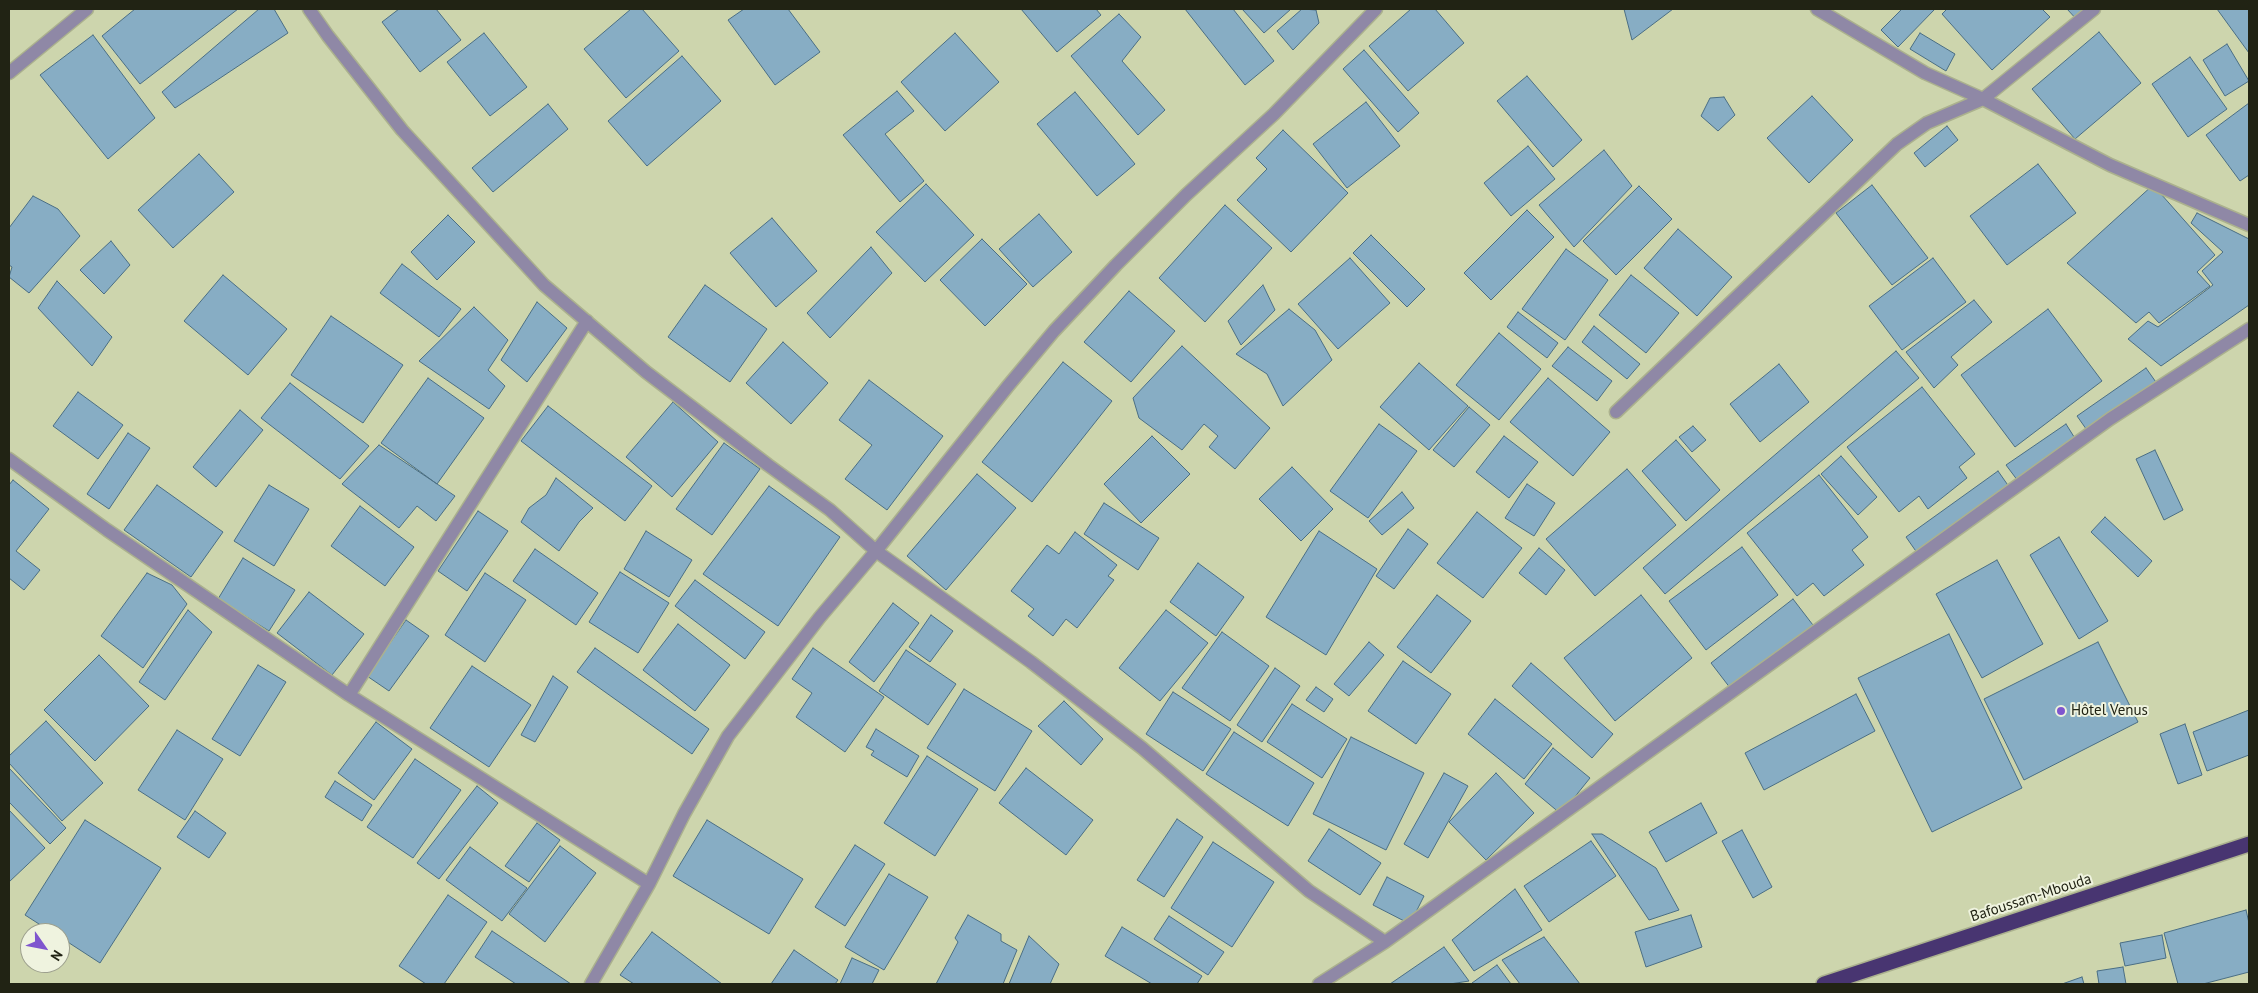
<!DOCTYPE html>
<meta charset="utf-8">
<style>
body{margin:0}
#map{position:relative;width:2258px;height:993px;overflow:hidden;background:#cdd5ad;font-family:"PT Sans",sans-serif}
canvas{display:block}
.frame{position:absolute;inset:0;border:10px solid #212314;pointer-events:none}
.north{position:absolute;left:20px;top:923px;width:50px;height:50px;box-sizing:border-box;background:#eff3df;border:1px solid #9da08e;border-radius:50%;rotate:123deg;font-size:14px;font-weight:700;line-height:20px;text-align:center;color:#212314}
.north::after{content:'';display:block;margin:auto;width:18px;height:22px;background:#7f55ce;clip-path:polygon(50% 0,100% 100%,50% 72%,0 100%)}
</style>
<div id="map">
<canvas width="2258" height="993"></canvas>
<div class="frame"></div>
<div class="north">N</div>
</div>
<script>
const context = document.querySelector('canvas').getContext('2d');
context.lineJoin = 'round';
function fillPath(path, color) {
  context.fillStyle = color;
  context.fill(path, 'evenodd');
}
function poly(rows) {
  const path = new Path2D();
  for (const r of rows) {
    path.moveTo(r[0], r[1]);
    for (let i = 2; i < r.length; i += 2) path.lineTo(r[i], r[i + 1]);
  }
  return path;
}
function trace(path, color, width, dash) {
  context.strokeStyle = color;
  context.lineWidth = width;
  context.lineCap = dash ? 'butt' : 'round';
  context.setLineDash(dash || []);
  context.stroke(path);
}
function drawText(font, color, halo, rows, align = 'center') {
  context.font = font + ' "PT Sans",sans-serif';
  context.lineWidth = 4;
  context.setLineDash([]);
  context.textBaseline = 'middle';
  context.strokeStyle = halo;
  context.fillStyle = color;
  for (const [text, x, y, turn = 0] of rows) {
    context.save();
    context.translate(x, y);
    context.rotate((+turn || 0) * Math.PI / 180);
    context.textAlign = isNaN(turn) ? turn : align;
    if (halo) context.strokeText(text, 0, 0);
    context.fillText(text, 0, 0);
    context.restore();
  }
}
const building = poly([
 [135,9,238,9,140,84,102,36,135,9],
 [259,9,274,9,288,33,175,108,162,92,259,9],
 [399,9,436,9,461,40,420,72,382,22,399,9],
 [631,9,642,9,679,51,626,98,584,49,631,9],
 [744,9,788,9,820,52,775,85,728,20,744,9],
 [1021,9,1096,9,1101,15,1057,52,1021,9],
 [1185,9,1233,9,1274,61,1245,85,1185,9],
 [1242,9,1291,9,1264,33,1242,9],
 [1302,9,1316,10,1319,23,1293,50,1277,31,1302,9],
 [1411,9,1435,9,1464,43,1408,91,1369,46,1411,9],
 [1624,9,1673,9,1632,40,1624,9],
 [1902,9,1935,9,1898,47,1881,30,1902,9],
 [1947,9,2042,9,2050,17,1992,70,1942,14,1947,9],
 [2067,9,2094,9,2079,22,2067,9],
 [2217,9,2249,9,2249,53,2217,9],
 [1119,14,1141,37,1122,61,1165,110,1138,135,1071,56,1119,14],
 [2099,32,2141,83,2075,139,2032,89,2099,32],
 [484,33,527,87,490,116,447,62,484,33],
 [955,33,999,82,945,131,901,82,955,33],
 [1920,33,1955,54,1946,71,1910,49,1920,33],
 [93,35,155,118,108,159,40,75,93,35],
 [2227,44,2249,81,2225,96,2203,60,2227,44],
 [1364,50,1419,113,1398,132,1343,69,1364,50],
 [682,56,721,101,647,166,608,121,682,56],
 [2190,57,2227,109,2188,137,2152,84,2190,57],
 [1527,76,1582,140,1553,167,1497,101,1527,76],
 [897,91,914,111,885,134,924,181,900,202,843,135,897,91],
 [1075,92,1135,164,1097,196,1037,124,1075,92],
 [1812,96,1853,140,1809,183,1767,138,1812,96],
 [1724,97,1735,115,1718,131,1701,116,1710,98,1724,97],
 [1366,102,1400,146,1347,188,1313,144,1366,102],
 [2249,103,2249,175,2240,181,2206,135,2249,103],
 [548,104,568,129,493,192,472,168,548,104],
 [1947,126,1958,140,1925,167,1914,153,1947,126],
 [1283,130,1348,193,1291,252,1237,200,1267,169,1256,158,1283,130],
 [1528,146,1555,179,1511,216,1484,183,1528,146],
 [1604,150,1632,186,1574,247,1539,205,1604,150],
 [199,154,234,192,173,248,138,210,199,154],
 [2038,164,2076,213,2007,265,1970,216,2038,164],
 [926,184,974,235,925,282,876,232,926,184],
 [1872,185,1928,258,1892,285,1836,213,1872,185],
 [2153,185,2215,255,2197,272,2210,286,2159,323,2149,312,2136,323,2067,263,2153,185],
 [1639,186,1672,219,1616,275,1583,241,1639,186],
 [33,196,58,209,80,236,29,293,9,277,12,267,9,265,9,228,33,196],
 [1225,205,1272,248,1205,322,1159,278,1225,205],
 [1527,210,1554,237,1491,300,1464,273,1527,210],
 [2197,213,2249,239,2249,305,2161,366,2128,339,2148,321,2158,327,2213,285,2202,271,2223,252,2191,223,2197,213],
 [1039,214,1072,252,1033,287,999,249,1039,214],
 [448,215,475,242,437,280,411,252,448,215],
 [772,218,817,271,776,307,730,253,772,218],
 [1678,229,1732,277,1697,316,1644,268,1678,229],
 [1371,235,1425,289,1407,307,1353,253,1371,235],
 [982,239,1027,284,985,326,940,280,982,239],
 [111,241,130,265,104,294,80,270,111,241],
 [871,247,892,273,830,338,807,313,871,247],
 [1566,249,1608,280,1565,340,1522,309,1566,249],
 [1350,258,1390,303,1338,349,1298,304,1350,258],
 [1933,258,1966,302,1902,350,1869,306,1933,258],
 [402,264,461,309,439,337,380,293,402,264],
 [223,275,287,329,248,375,184,321,223,275],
 [1631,275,1679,313,1646,353,1599,315,1631,275],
 [57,281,112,337,92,366,38,308,57,281],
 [705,285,767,329,730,382,668,337,705,285],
 [1263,285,1275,310,1241,345,1228,321,1263,285],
 [1129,291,1175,331,1131,382,1084,342,1129,291],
 [1974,300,1992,322,1951,357,1958,365,1934,388,1906,352,1974,300],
 [537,302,567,328,527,382,501,360,537,302],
 [474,307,508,340,488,370,505,386,489,409,419,361,474,307],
 [1289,309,1315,330,1332,360,1283,406,1267,374,1236,354,1289,309],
 [2048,309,2102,381,2015,447,1961,375,2048,309],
 [1518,312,1558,343,1547,358,1507,327,1518,312],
 [331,316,403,365,363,423,291,375,331,316],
 [1594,326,1640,364,1627,379,1582,342,1594,326],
 [1499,333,1541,369,1499,420,1456,385,1499,333],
 [783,342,828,383,791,424,746,383,783,342],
 [1182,346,1270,428,1235,469,1209,447,1218,436,1204,424,1182,450,1139,418,1133,398,1182,346],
 [1568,347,1612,381,1597,401,1552,366,1568,347],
 [1896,351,1919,378,1665,594,1643,568,1896,351],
 [1063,362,1112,401,1032,502,982,462,1063,362],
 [1419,363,1468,406,1429,450,1380,407,1419,363],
 [1779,364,1809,402,1760,442,1730,404,1779,364],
 [2146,368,2158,385,2089,433,2077,416,2146,368],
 [428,378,484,418,437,484,381,443,428,378],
 [1548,378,1610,432,1573,476,1510,422,1548,378],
 [869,380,943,436,887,510,845,479,872,445,839,420,869,380],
 [290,383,369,446,340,479,261,418,290,383],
 [1922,387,1975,454,1959,467,1967,478,1928,509,1919,496,1899,512,1847,447,1922,387],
 [78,392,123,425,98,459,53,426,78,392],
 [673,402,718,442,672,497,626,457,673,402],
 [548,406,652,486,625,521,521,441,548,406],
 [1469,407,1490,425,1454,467,1433,450,1469,407],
 [240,410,263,430,216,487,193,467,240,410],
 [1379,424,1417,451,1368,518,1330,491,1379,424],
 [2066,424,2076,440,2018,481,2006,465,2066,424],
 [1693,426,1706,440,1692,452,1679,437,1693,426],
 [128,433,150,448,109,509,87,494,128,433],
 [1152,436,1190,474,1141,523,1104,484,1152,436],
 [1504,436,1538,462,1509,498,1476,472,1504,436],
 [1676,440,1720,490,1686,521,1642,471,1676,440],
 [724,443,760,469,712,535,676,509,724,443],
 [379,445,455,496,436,521,417,506,399,528,342,484,379,445],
 [2155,450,2183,510,2164,520,2136,459,2155,450],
 [1841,456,1877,497,1858,515,1821,474,1841,456],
 [1292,467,1333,509,1301,541,1259,499,1292,467],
 [1627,469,1676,525,1595,596,1546,539,1627,469],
 [1998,471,2012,491,1920,557,1906,537,1998,471],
 [977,474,1016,508,946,590,907,556,977,474],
 [1819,475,1868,537,1852,550,1864,565,1824,596,1813,583,1797,596,1747,533,1819,475],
 [556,478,593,508,579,522,559,551,521,522,529,508,546,495,556,478],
 [13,480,49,509,16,551,40,570,24,590,9,578,9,485,13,480],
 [1527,484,1555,503,1534,536,1505,518,1527,484],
 [157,485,223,532,191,577,124,530,157,485],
 [269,485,309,509,274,566,234,541,269,485],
 [769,486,840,537,778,626,703,574,769,486],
 [1402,492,1414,508,1382,535,1369,521,1402,492],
 [1104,503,1159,538,1138,570,1084,534,1104,503],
 [360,506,414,547,385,586,331,546,360,506],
 [478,511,508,531,467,591,438,571,478,511],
 [1477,512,1522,548,1483,598,1437,563,1477,512],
 [2105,517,2152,561,2138,577,2091,532,2105,517],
 [1408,529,1428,544,1394,589,1376,576,1408,529],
 [646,531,692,560,669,597,624,569,646,531],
 [1319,531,1377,569,1326,655,1266,617,1319,531],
 [1075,532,1117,565,1108,576,1114,580,1077,628,1066,619,1053,636,1028,616,1034,609,1011,591,1047,545,1059,554,1075,532],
 [2059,537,2108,621,2079,639,2030,555,2059,537],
 [1742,547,1778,595,1706,650,1669,601,1742,547],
 [1539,548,1565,570,1546,595,1519,573,1539,548],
 [535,549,598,593,576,625,513,581,535,549],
 [243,558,295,590,269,631,218,599,243,558],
 [1997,560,2043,644,1982,678,1936,594,1997,560],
 [1198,563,1244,597,1216,636,1170,602,1198,563],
 [620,572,669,603,638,653,589,622,620,572],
 [147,573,172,585,187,604,143,668,101,636,147,573],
 [485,573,526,600,485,662,445,635,485,573],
 [695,580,765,632,745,659,675,606,695,580],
 [309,592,364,634,332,675,277,633,309,592],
 [1437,595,1471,621,1431,673,1397,647,1437,595],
 [1641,595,1692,658,1615,721,1564,658,1641,595],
 [1793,599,1816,629,1734,693,1711,663,1793,599],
 [893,603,919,623,874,682,849,662,893,603],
 [188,610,212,632,165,700,139,682,188,610],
 [1166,610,1208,643,1160,701,1119,668,1166,610],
 [931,615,953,631,930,662,909,647,931,615],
 [406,620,429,636,389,691,367,676,406,620],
 [678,624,730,665,695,711,643,670,678,624],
 [1222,632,1269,666,1230,721,1182,688,1222,632],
 [1949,634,2022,788,1932,832,1858,678,1949,634],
 [1369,642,1384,655,1349,696,1334,684,1369,642],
 [2098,642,2138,722,2024,780,1984,699,2098,642],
 [595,648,709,729,692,754,577,672,595,648],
 [813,648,884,697,845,752,796,717,812,693,792,679,813,648],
 [906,650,956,684,928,725,879,691,906,650],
 [99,655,149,706,95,761,44,710,99,655],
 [1403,661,1451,694,1416,744,1368,711,1403,661],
 [1531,663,1613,734,1592,758,1512,686,1531,663],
 [258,665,286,682,240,756,212,739,258,665],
 [472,666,531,705,489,767,430,728,472,666],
 [1275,668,1300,686,1262,742,1237,725,1275,668],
 [553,676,568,687,535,742,521,735,553,676],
 [1316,687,1333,699,1324,712,1306,700,1316,687],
 [964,689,1032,731,995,791,927,748,964,689],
 [1173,692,1231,729,1203,771,1146,734,1173,692],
 [1856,694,1875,731,1764,790,1745,753,1856,694],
 [1495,699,1552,744,1524,779,1468,734,1495,699],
 [1064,701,1103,739,1081,765,1038,726,1064,701],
 [1292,704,1347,739,1322,778,1267,742,1292,704],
 [2249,710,2249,755,2207,771,2193,732,2249,710],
 [46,721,103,783,62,821,9,763,9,756,46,721],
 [376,722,412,749,374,800,338,773,376,722],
 [2185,724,2202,775,2178,784,2160,734,2185,724],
 [876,729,919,756,907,777,871,755,874,751,866,747,876,729],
 [177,730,223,759,185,820,138,790,177,730],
 [1234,732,1314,783,1288,826,1206,774,1234,732],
 [1351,737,1424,773,1386,850,1313,814,1351,737],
 [1553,748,1590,778,1561,814,1525,784,1553,748],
 [927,756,978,789,935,856,884,823,927,756],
 [415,759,461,790,413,858,367,827,415,759],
 [9,768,66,828,50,844,9,802,9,768],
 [1026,768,1093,820,1066,855,999,803,1026,768],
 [1444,773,1468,786,1428,858,1404,844,1444,773],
 [1496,773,1534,813,1486,860,1449,822,1496,773],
 [335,781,372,805,362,821,325,797,335,781],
 [477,786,498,803,439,879,417,863,477,786],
 [1701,803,1717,833,1666,862,1649,832,1701,803],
 [9,810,45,848,9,882,9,810],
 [195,811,226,833,209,858,177,837,195,811],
 [1177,819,1203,837,1164,897,1137,880,1177,819],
 [85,820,161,868,100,963,60,937,60,933,53,933,25,915,85,820],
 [707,820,803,879,769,934,673,876,707,820],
 [537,823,560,840,529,882,505,866,537,823],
 [1329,829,1381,863,1360,895,1308,861,1329,829],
 [1742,830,1772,887,1753,898,1722,841,1742,830],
 [1592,834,1602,834,1656,868,1679,910,1649,920,1592,834],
 [1591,841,1616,876,1549,922,1524,886,1591,841],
 [1213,842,1274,882,1232,947,1171,908,1213,842],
 [855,845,885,864,845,926,815,907,855,845],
 [560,846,596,873,545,942,509,914,560,846],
 [470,847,527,888,502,921,446,880,470,847],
 [889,874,928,897,884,970,845,947,889,874],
 [1387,877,1424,896,1410,924,1373,905,1387,877],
 [1515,889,1542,930,1474,971,1452,940,1515,889],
 [448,895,487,922,444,984,426,984,399,966,448,895],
 [2246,910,2249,923,2249,972,2203,984,2178,984,2164,933,2246,910],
 [968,915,1001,934,1001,941,1017,950,1003,984,936,984,958,942,955,938,968,915],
 [1691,915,1702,947,1646,967,1635,932,1691,915],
 [1169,916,1224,952,1208,975,1154,939,1169,916],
 [1122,927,1202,976,1197,984,1152,984,1105,956,1122,927],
 [492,931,571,984,516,984,475,957,492,931],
 [652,932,722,984,634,984,620,975,652,932],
 [2162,935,2166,958,2125,966,2120,943,2162,935],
 [1029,936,1059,964,1050,984,1009,984,1029,936],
 [1544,937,1580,984,1520,984,1502,960,1544,937],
 [1444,947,1469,981,1450,984,1390,984,1444,947],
 [794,950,838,980,835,984,771,984,794,950],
 [852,958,879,970,872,984,840,984,852,958],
 [1497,965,1511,984,1473,984,1472,983,1497,965],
 [2123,967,2126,984,2099,984,2097,971,2123,967],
 [2082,977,2084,984,2062,984,2082,977]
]);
const minor = poly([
 [309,9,328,36,402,130,544,285,646,372,768,465,830,510,876,551,1031,662,1142,748,1309,891,1385,942],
 [1817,9,1925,73,1983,99,2110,165,2249,225],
 [9,73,87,9],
 [1616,412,1897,144,1927,123,1983,99,2094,9],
 [9,459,107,530,349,695,649,884],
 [349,695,587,321],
 [591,984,649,884,684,814,728,736,820,617,876,551,1008,386,1054,331,1116,265,1186,195,1274,114,1376,9],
 [1319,984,1385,942,2110,419,2249,329]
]);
const highway = poly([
 [1824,984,2249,844]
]);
const markers = [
 [2061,711,5,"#7f55ce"]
];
const poiNames = [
 ["Hôtel Venus",2071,711]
];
const streetNames = [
 ["Bafoussam-Mbouda",2031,898,-18]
];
fillPath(building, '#87adc4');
trace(building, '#4a6e84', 1);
trace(minor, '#abb18e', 15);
trace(highway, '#abb18e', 18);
trace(minor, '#8f88a6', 12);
trace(highway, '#483571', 15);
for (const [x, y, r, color] of markers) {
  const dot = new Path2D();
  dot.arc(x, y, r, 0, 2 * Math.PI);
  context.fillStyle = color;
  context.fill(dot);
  trace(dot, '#eff3df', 2);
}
drawText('15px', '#212314', '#eff3df', poiNames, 'left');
drawText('15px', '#212314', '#eff3df', streetNames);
</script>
